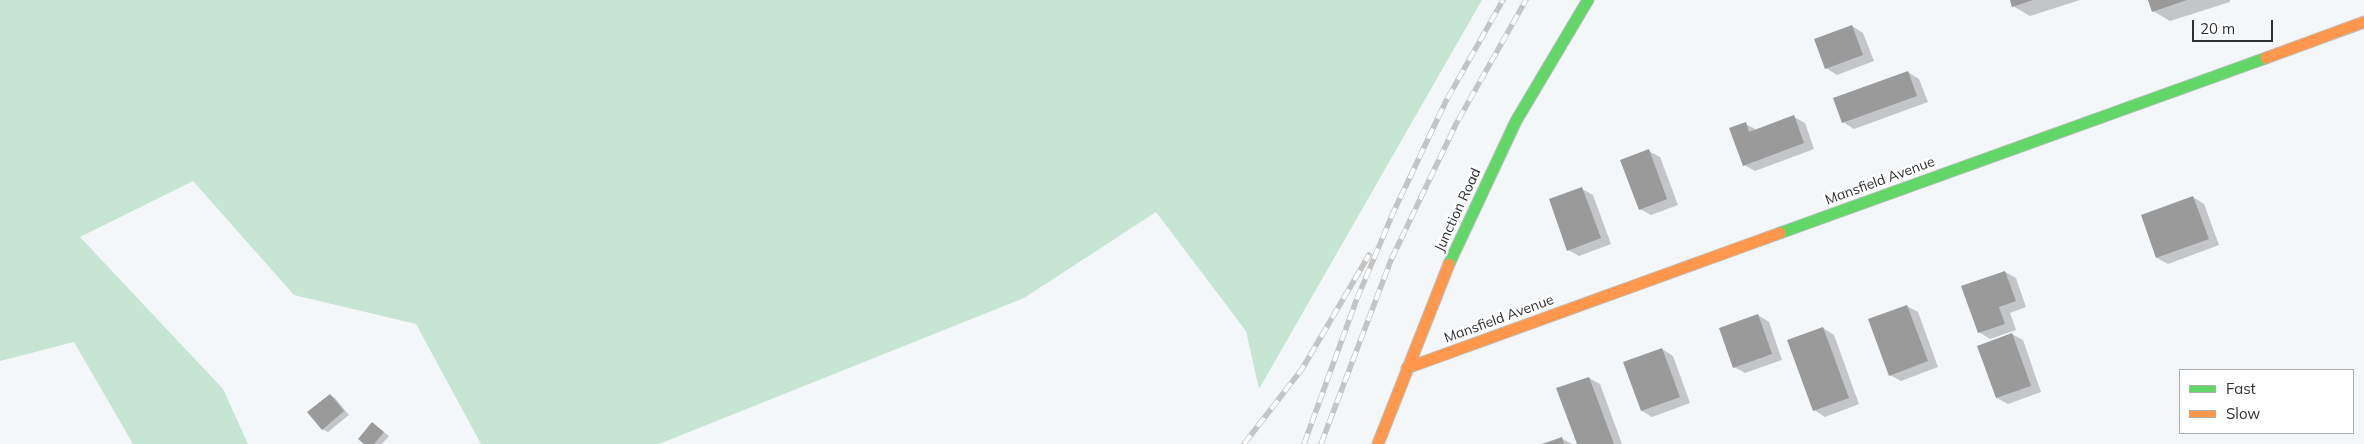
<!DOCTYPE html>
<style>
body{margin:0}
#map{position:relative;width:2364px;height:444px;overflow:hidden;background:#f4f7fa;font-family:Mulish,sans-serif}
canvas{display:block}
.legend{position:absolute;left:2179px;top:369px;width:175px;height:65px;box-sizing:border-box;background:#fff;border:1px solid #abadae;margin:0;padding:6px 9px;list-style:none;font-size:15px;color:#2e3134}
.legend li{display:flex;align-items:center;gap:10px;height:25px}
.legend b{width:25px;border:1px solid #abadae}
.scale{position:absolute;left:2192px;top:20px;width:81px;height:22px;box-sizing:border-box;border:2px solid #2e3134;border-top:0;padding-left:6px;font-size:15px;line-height:18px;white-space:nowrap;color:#2e3134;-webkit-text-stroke:4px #fff;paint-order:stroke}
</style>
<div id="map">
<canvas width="2364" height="444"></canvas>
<ul class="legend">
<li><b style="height:6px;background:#63d668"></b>Fast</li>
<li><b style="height:6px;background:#ff974d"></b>Slow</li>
</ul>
<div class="scale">20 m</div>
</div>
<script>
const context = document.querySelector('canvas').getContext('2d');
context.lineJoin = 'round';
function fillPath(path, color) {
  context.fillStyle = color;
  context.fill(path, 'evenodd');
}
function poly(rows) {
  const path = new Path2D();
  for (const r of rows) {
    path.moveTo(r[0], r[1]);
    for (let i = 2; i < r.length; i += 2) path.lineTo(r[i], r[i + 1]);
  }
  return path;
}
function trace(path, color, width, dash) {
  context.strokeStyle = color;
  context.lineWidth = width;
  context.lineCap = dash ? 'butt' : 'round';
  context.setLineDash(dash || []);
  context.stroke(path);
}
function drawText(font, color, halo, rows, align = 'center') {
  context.font = font + ' Mulish,sans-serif';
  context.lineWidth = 5;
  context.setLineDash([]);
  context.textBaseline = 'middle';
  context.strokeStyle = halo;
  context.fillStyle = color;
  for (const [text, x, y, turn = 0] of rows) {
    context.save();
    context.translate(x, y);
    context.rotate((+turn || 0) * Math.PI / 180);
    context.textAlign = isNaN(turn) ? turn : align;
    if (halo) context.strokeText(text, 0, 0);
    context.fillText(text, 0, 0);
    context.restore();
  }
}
const forest = poly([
 [0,0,1482,0,1259,389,1246,331,1156,212,1024,298,659,444,481,444,416,324,294,295,193,181,80,237,223,389,248,444,133,444,74,342,0,361]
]);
const shadow = poly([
 [2011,0,2080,0,2030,16,2013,6],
 [2149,0,2230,0,2230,2,2170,21,2153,11],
 [1852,26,1863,33,1874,61,1837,75,1826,68],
 [1908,72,1919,79,1928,102,1854,129,1843,122],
 [1794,117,1805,123,1814,149,1755,171,1744,165,1746,124,1757,130],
 [1649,151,1660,157,1678,205,1651,215,1640,209],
 [1582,189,1593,195,1611,244,1579,256,1568,250],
 [2193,197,2204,204,2219,245,2168,264,2157,258,2142,216],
 [2005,272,2016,278,2026,307,2010,313,2016,330,1990,339,1979,332],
 [1907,306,1918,312,1938,367,1901,381,1890,375],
 [1758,315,1769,322,1782,360,1745,373,1734,367],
 [1823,328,1834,335,1859,404,1825,417,1814,410],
 [2012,334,2023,340,2041,392,2008,404,1997,398],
 [1662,349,1673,356,1690,403,1652,417,1642,411],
 [1589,378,1600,384,1622,444,1578,444],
 [330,395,335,398,349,415,328,432,322,429],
 [373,424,389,436,382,444,366,444],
 [1561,438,1572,444,1545,444]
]);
const building = poly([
 [2010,0,2033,0,2012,7],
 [2148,0,2187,0,2152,12],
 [1852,25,1863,55,1825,69,1814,39],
 [1908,71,1917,96,1842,123,1833,98],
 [1794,115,1804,143,1743,166,1729,128,1746,122,1749,132],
 [1649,149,1667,199,1639,210,1620,160],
 [1582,187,1601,238,1567,251,1549,199],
 [2193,196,2209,239,2156,258,2141,215],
 [2005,271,2016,301,1999,307,2005,324,1978,333,1961,286],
 [1907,305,1928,361,1889,376,1868,319],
 [1758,314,1772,354,1733,368,1719,328],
 [1823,327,1849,398,1813,411,1787,340],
 [2012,333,2031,386,1996,398,1977,346],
 [1662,348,1680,397,1641,411,1623,362],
 [1589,377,1614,444,1577,444,1556,388],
 [330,394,344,411,322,430,307,412],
 [372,422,384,432,374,444,364,444,358,439],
 [1562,437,1564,444,1542,444]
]);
const fast = poly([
 [1780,233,2266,58],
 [1449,264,1516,121,1588,0]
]);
const slow = poly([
 [2266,58,2364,22],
 [1407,368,1780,233],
 [1378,444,1449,264]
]);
const rail = poly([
 [1244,444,1302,369,1369,255],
 [1304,444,1356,301,1393,213,1446,101,1503,0],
 [1321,444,1391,260,1456,124,1526,0]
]);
const streetNames = [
 ["Mansfield Avenue",1880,181,-20],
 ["Junction Road",1458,210,-65],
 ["Mansfield Avenue",1499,319,-20]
];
fillPath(forest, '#c6e5d2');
fillPath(shadow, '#0003');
fillPath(building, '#9a9a9a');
trace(fast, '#bcbfc2', 13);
trace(slow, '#bcbfc2', 13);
trace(fast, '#63d668', 11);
trace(slow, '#ff974d', 11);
trace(rail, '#c4c4c5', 5.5);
trace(rail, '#fff', 4, [11]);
drawText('14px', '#2e3134', '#fff', streetNames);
</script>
